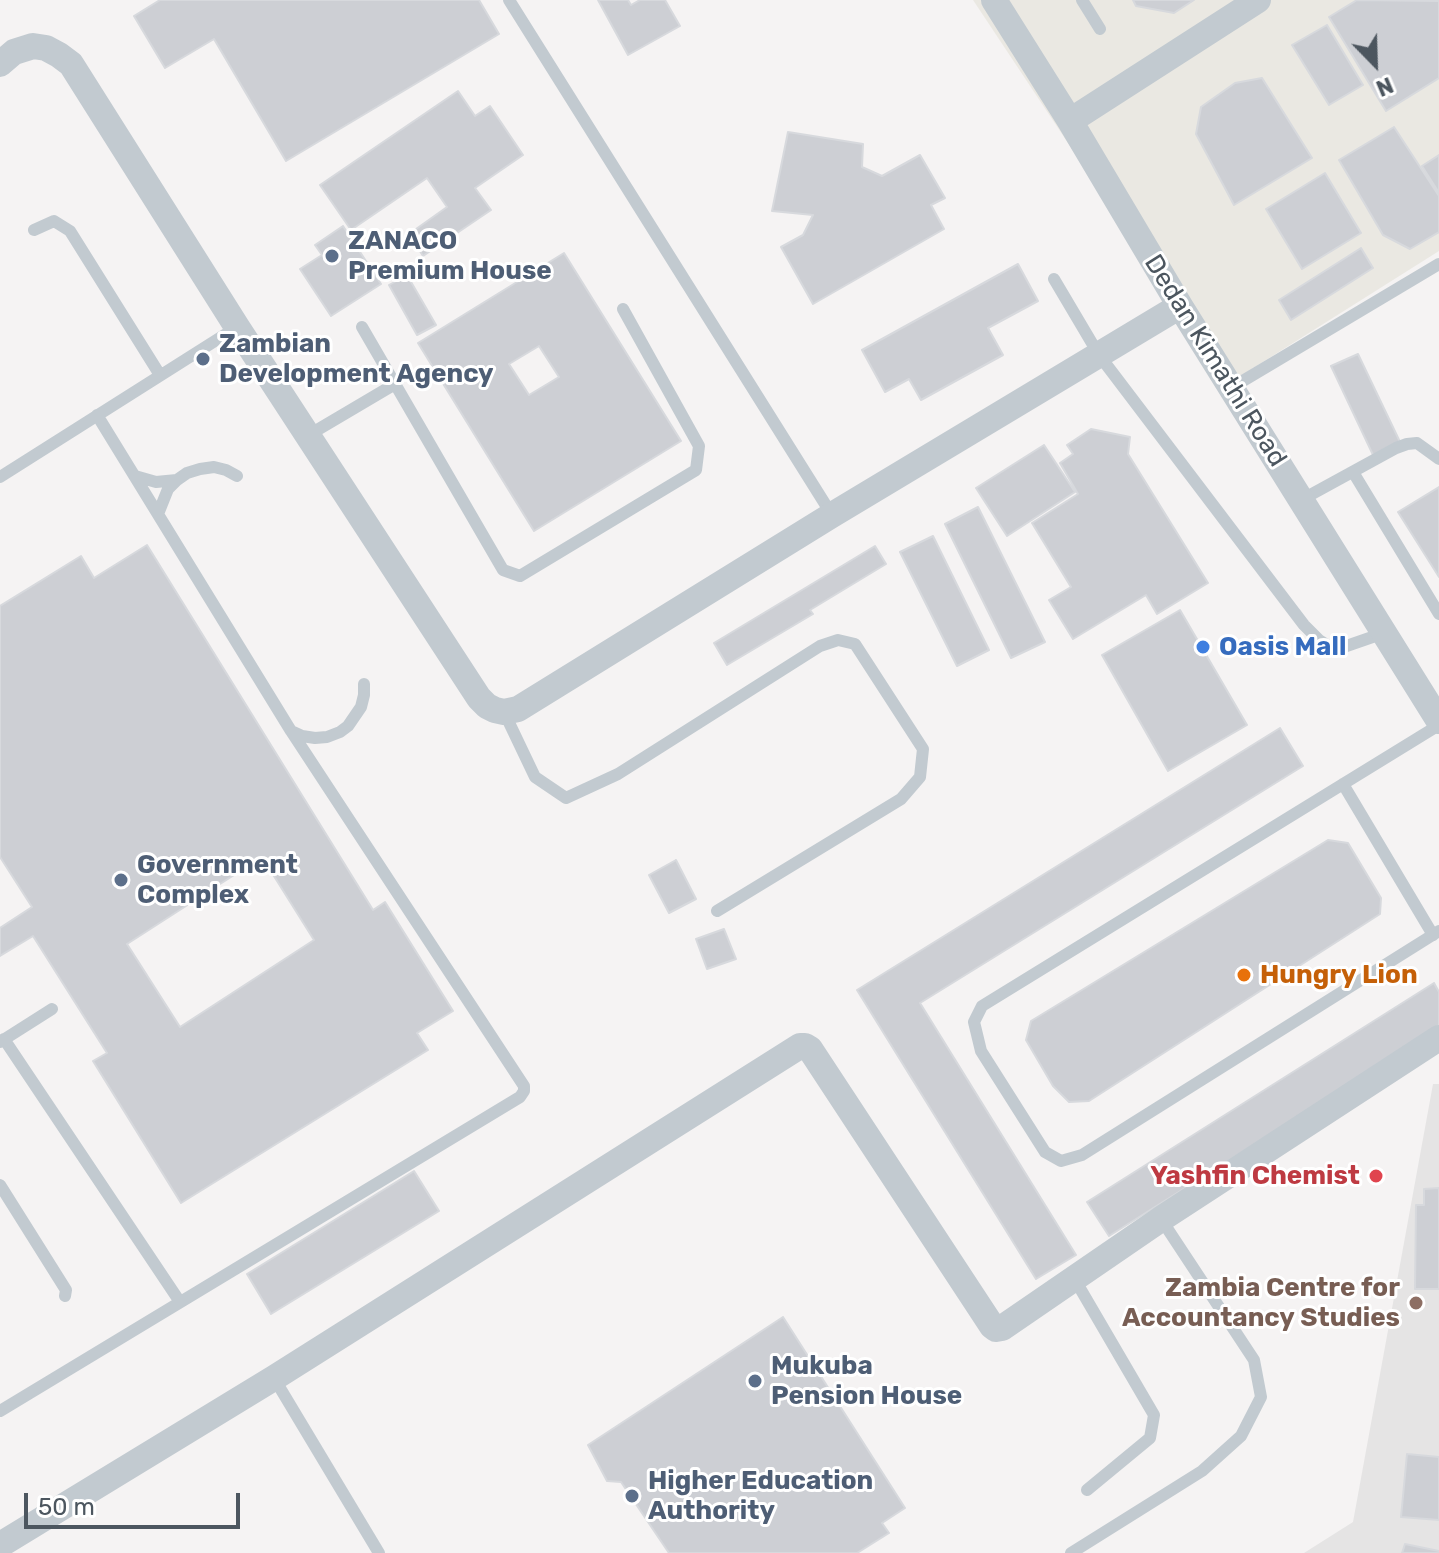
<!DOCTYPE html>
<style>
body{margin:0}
#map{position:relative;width:1439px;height:1553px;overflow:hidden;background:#f5f3f3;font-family:Rubik,sans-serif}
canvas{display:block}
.north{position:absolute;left:1335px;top:24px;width:80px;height:80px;-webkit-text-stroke:6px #fff;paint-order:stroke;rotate:157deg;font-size:22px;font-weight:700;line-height:32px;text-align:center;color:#4c565f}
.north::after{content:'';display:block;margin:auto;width:28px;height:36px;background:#4c565f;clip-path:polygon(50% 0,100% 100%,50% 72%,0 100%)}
.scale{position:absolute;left:24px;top:1493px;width:216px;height:36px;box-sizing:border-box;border:4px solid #4c565f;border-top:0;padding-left:10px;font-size:24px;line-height:28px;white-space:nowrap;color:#4c565f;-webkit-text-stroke:6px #fff;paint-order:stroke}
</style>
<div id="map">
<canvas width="1439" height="1553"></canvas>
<div class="north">N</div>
<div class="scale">50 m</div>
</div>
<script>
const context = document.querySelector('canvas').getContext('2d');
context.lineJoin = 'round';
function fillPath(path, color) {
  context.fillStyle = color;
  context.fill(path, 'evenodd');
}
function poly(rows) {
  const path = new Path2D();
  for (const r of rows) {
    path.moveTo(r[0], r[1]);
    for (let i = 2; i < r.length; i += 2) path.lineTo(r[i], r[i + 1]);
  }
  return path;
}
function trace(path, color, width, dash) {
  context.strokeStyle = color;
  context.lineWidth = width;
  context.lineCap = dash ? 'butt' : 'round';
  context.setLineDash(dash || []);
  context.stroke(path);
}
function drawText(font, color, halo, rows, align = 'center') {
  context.font = font + ' Rubik,sans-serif';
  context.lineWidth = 6;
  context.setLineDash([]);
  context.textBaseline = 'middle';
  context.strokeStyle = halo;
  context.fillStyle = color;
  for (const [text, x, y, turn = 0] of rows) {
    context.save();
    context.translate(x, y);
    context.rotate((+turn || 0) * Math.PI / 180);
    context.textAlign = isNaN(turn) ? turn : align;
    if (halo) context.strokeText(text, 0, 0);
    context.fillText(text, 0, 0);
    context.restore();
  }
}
const commercial = poly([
 [973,0,1439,0,1439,251,1228,384]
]);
const education = poly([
 [1433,1084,1439,1084,1439,1553,1304,1553,1353,1522]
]);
const building = poly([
 [160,0,479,0,499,34,286,161,214,39,165,68,134,16,160,0],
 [598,0,628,0,631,5,640,0,665,0,680,26,628,55,598,0],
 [1133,0,1194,0,1174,13,1136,6,1133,0],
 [1357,0,1439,1,1439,78,1386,111,1329,17,1357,0],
 [1327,25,1363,85,1329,105,1292,45,1327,25],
 [1262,78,1312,158,1234,205,1196,134,1201,107,1235,83,1262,78],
 [458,91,475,116,490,106,523,155,475,188,491,210,423,256,409,234,447,207,427,178,351,230,320,185,458,91],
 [1394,127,1439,196,1439,232,1410,249,1383,235,1339,160,1394,127],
 [788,132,863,144,862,167,882,176,920,155,945,198,931,205,944,229,813,304,781,247,803,235,813,215,772,211,788,132],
 [1439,155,1439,193,1422,166,1439,155],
 [1325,173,1361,233,1302,269,1266,209,1325,173],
 [343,226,381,284,331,316,300,269,322,255,315,245,343,226],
 [1361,248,1373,268,1291,320,1279,300,1361,248],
 [564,253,681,441,534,531,418,343,564,253],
 [539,346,559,377,529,395,509,364,539,346],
 [1018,264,1038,301,988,328,1003,355,921,400,909,379,885,392,862,350,1018,264],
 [407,275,436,325,417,335,389,285,407,275],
 [1358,354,1401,444,1374,457,1331,366,1358,354],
 [1091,429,1130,437,1128,454,1208,583,1157,614,1146,595,1073,639,1049,600,1071,587,1032,523,1078,494,1060,463,1073,454,1067,445,1091,429],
 [1044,445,1075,492,1007,536,976,488,1044,445],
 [1439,487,1439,577,1398,512,1439,487],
 [978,507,1045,642,1011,658,945,524,978,507],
 [933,536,989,650,957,666,900,552,933,536],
 [147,545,373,910,385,902,453,1011,417,1033,428,1050,181,1203,93,1061,107,1053,33,936,0,956,0,928,32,907,0,857,0,606,81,556,94,578,147,545],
 [262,857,314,940,180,1027,127,944,262,857],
 [875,546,886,564,810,610,813,614,727,665,714,643,875,546],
 [1180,610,1247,725,1168,771,1102,655,1180,610],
 [1280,728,1303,766,920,1003,1076,1255,1036,1279,857,990,1280,728],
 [1328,840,1348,843,1381,898,1380,914,1089,1101,1069,1102,1053,1086,1026,1040,1031,1021,1328,840],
 [676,860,696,899,669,913,649,875,676,860],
 [724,929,736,959,707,969,696,939,724,929],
 [1434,983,1439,992,1439,1028,1109,1236,1087,1202,1434,983],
 [414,1171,439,1211,271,1314,247,1274,414,1171],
 [1439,1188,1439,1289,1415,1289,1416,1205,1424,1205,1424,1189,1439,1188],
 [783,1317,905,1508,882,1523,889,1533,857,1553,669,1553,621,1482,607,1481,588,1445,783,1317],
 [1407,1454,1439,1457,1439,1520,1401,1517,1407,1454],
 [1405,1544,1439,1551,1439,1553,1402,1553,1405,1544]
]);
const service = poly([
 [509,0,832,515],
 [1082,0,1100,29],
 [34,230,54,221,70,231,160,375],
 [1054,279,1099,355,1304,625,1319,640,1335,650,1384,633],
 [362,327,503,570,520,576,696,470,699,446,623,309],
 [1231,388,1439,264],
 [307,436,395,384],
 [1353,472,1439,614],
 [135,476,156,482,177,480],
 [0,477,237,327],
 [1301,500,1396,448,1407,444,1417,443,1439,459],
 [158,514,168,489,177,480,187,473,200,469,214,467,226,470,237,476],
 [504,712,535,777,566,798,618,774,820,646,838,640,855,644,923,749,920,777,901,799,717,911],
 [1439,725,982,1006,974,1022,981,1051,1045,1152,1061,1161,1082,1155,1439,931],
 [291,731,302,736,315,738,327,737,340,732,348,726,361,707,364,695,364,684],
 [1343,784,1433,935],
 [4,1039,180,1302],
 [0,1042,52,1009],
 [0,1185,66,1290,65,1296],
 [1074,1278,1154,1415,1150,1438,1087,1490],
 [274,1378,379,1553],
 [0,1411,520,1097,524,1091,524,1086,291,731,97,415],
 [1071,1553,1202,1471,1241,1436,1261,1397,1254,1360,1161,1219]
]);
const minor = poly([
 [994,0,1070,121,1180,306,1439,721],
 [0,64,14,52,33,46,46,48,59,55,71,64,237,327,479,698,487,706,495,710,504,712,518,709,832,515,1180,306],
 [1070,121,1258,0],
 [0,1545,274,1378,800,1046,805,1046,810,1049,992,1326,996,1329,1002,1328,1161,1219,1439,1038]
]);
const markers = [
 [332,256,8,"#5c6f8a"],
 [203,359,8,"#5c6f8a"],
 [1203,647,8,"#3f7fe0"],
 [121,880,8,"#5c6f8a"],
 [1244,975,8,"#e8710a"],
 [1376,1176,8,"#e0444e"],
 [1416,1303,8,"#8d6e63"],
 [755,1381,8,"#5c6f8a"],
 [632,1496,8,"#5c6f8a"]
];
const serviceNames = [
 ["ZANACO",348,241],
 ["Premium House",348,271],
 ["Zambian",219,344],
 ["Development Agency",219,374],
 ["Government",137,865],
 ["Complex",137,895],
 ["Mukuba",771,1366],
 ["Pension House",771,1396],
 ["Higher Education",648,1481],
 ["Authority",648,1511]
];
const streetNames = [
 ["Dedan Kimathi Road",1215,361,58]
];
const shopNames = [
 ["Oasis Mall",1219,647]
];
const foodNames = [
 ["Hungry Lion",1260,975]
];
const healthNames = [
 ["Yashfin Chemist",1360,1176]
];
const educationNames = [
 ["Zambia Centre for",1400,1288],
 ["Accountancy Studies",1400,1318]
];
fillPath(commercial, '#eae8e2');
fillPath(education, '#e5e4e4');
fillPath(building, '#cdcfd4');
trace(building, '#d7d9dd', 2);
trace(service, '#c2cad0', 12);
trace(minor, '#c2cad0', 26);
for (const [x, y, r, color] of markers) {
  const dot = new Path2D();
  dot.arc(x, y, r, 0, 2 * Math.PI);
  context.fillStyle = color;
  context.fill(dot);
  trace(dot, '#fff', 3);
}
drawText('bold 26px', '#4e5e75', '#fff', serviceNames, 'left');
drawText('26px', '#4c565f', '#fff', streetNames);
drawText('bold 26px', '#366cbe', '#fff', shopNames, 'left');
drawText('bold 26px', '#c56008', '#fff', foodNames, 'left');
drawText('bold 26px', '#be3a42', '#fff', healthNames, 'right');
drawText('bold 26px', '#785e54', '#fff', educationNames, 'right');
</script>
